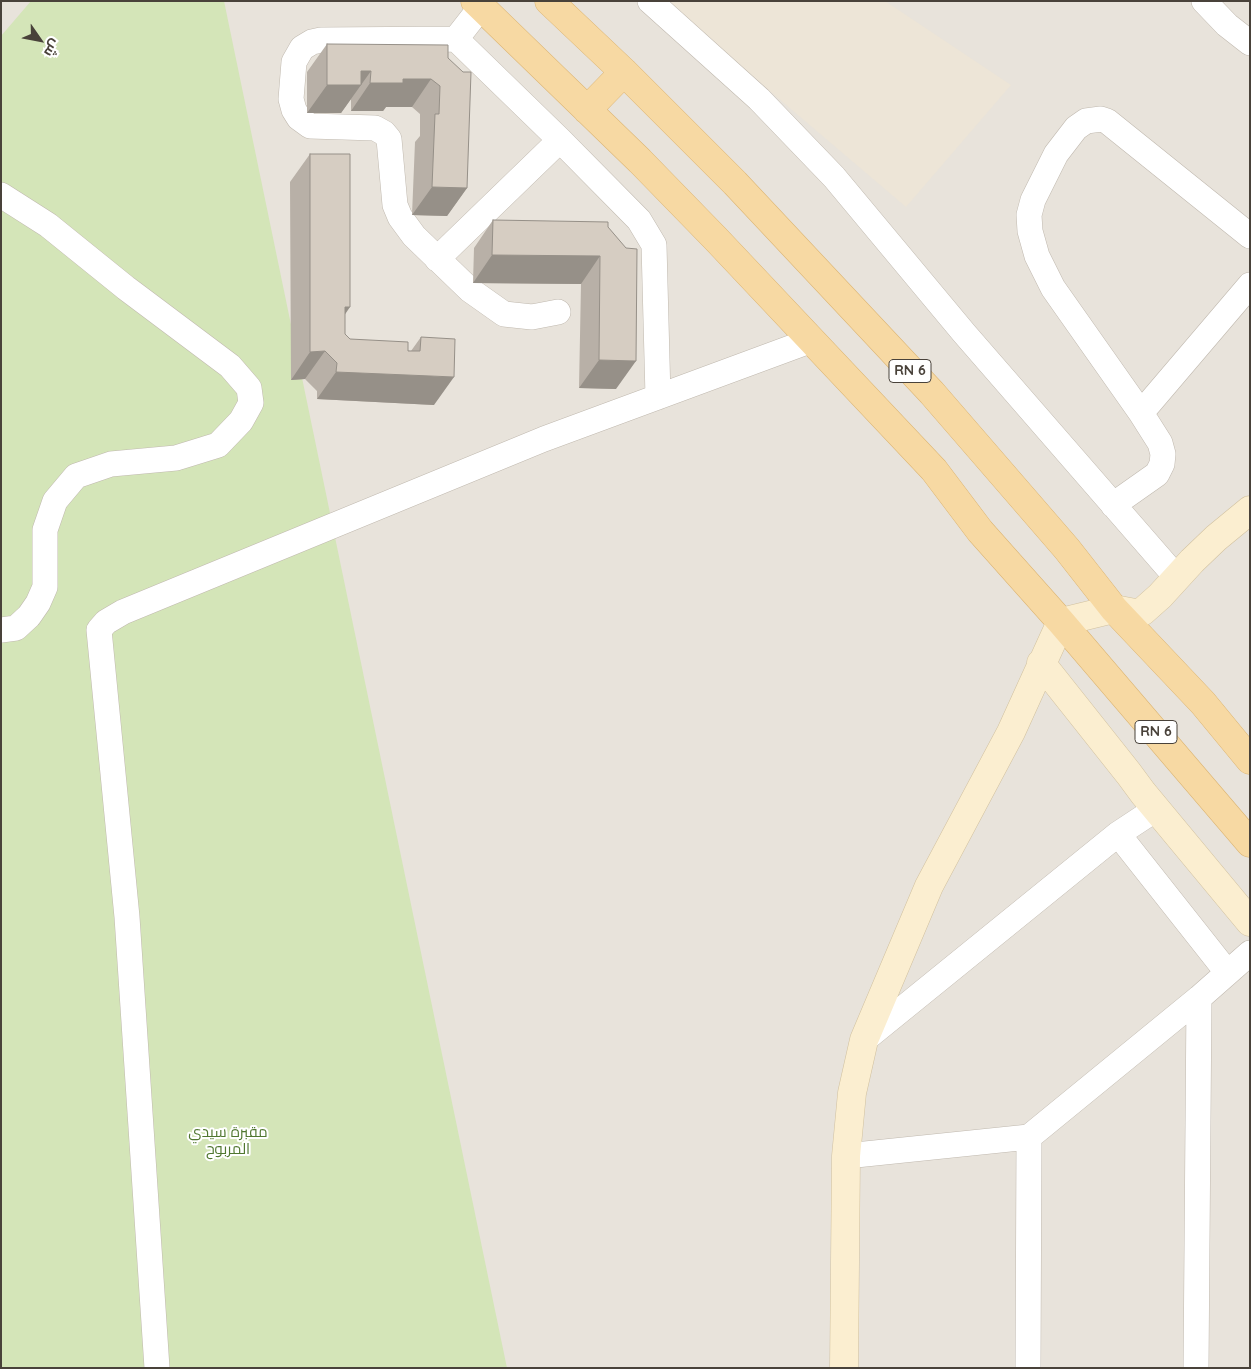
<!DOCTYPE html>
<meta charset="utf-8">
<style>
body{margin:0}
#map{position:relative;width:1251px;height:1369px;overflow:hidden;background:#f5f2ec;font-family:Quicksand,Cairo,sans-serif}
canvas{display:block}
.frame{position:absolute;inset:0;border:2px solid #49423a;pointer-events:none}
.north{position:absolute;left:15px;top:15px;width:50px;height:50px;-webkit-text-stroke:4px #fff;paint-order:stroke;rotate:123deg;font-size:14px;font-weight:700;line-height:20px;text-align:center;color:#49423a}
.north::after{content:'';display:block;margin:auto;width:18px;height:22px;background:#49423a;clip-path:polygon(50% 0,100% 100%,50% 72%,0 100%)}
</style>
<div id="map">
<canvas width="1251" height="1369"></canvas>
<div class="frame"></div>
<div class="north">ش</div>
</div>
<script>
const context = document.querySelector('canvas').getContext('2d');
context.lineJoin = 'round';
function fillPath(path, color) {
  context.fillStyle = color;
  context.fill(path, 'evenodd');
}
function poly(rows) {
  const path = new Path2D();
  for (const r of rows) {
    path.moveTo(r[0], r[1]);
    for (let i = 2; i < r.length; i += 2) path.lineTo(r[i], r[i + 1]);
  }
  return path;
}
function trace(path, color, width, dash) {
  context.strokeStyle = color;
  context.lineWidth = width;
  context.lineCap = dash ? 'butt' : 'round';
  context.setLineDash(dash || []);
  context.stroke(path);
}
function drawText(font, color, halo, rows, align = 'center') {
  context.font = font + ' Quicksand,Cairo,sans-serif';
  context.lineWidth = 4;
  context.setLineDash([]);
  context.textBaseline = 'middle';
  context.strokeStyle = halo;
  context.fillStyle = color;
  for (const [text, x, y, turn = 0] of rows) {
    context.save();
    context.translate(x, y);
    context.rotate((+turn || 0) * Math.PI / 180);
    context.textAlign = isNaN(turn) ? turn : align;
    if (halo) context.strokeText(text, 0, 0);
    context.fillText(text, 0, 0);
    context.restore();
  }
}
const residential = poly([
 [1,1,1250,1,1250,1368,1,1368]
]);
const education = poly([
 [664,1,885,1,1011,85,906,207]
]);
const green = poly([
 [31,1,224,1,507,1368,1,1368,1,36]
]);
const street = poly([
 [650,1,759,99,834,177,964,333,1177,578],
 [1204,1,1227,25,1250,43],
 [456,39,481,7],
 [1,195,48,225,126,288,230,366,249,388,251,403,241,421,218,445,176,458,111,464,76,476,55,501,45,530,45,587,38,603,29,616,16,628,1,630],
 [437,259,560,140],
 [558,312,532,317,504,314,470,290,414,236,400,217,395,205,389,139,384,133,375,128,310,126,299,118,294,110,291,99,294,62,302,48,312,42,321,40,456,39,560,140,639,220,654,245,658,397],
 [1141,413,1250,285],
 [1113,505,1157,474,1162,464,1163,454,1160,443,1141,413,1053,288,1037,256,1030,231,1029,215,1033,200,1056,154,1076,128,1086,121,1101,119,1107,121,1250,236],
 [1118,834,1227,972],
 [864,1040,1118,834,1156,809],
 [846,1156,1029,1137,1199,998,1250,953],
 [157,1368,127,917,99,630,106,622,123,612,544,439,812,340],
 [1028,1368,1029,1137],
 [1196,1368,1199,998]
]);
const secondary = poly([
 [1041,663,1129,774,1143,793,1250,922],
 [844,1368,846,1156,852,1093,864,1040,929,886,1011,732,1061,622,1114,609,1135,613,1142,612,1160,596,1192,561,1216,538,1250,510]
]);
const primary = poly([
 [475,1,640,161,716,239,934,470,980,531,1061,622,1250,843],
 [549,1,624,72,735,183,932,393,1067,549,1114,609,1203,703,1250,760],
 [587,110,624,72]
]);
const wall = poly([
 [327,44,448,58,467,188,447,216,412,215,415,142,420,136,420,114,412,107,386,107,383,111,351,111,351,99,341,113,307,113,307,72],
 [310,154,345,314,345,334,350,339,411,351,421,337,434,405,317,399,317,391,305,379,291,380,290,182],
 [493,220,608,227,616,389,579,388,581,284,473,283,474,248]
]);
const shadedWall = poly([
 [361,71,371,71,341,113,307,113,327,85],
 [403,79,431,79,412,107,386,107,383,111,351,111,370,83],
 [432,187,467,188,447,216,412,215],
 [492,255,600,256,581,284,473,283],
 [345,307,350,307,331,335],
 [325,351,305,379,291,380,310,352],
 [599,360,636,361,616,389,579,388],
 [336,372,454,377,434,405,317,399]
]);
const building = poly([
 [327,44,448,45,448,58,463,72,471,72,467,188,432,187,435,114,439,114,440,86,431,79,403,79,403,83,370,83,371,71,361,71,361,85,327,85,327,44],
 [310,154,350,154,350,307,345,307,345,334,350,339,408,342,408,351,420,351,421,337,455,339,454,377,336,372,337,363,325,351,310,352,310,154],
 [493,220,608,222,608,227,626,248,637,249,636,361,599,360,600,256,492,255,493,220]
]);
const shields = [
 [910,371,42],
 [1156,732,42]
];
const shieldNames = [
 ["RN 6",910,371],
 ["RN 6",1156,732]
];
const parkNames = [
 ["مقبرة سيدي",228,1132],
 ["المربوح",228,1149]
];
fillPath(residential, '#e8e3db');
fillPath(education, '#ede5d7');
fillPath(green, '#d4e5b8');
trace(street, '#c0b9af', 26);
trace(secondary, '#d1c19f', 29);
trace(primary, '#dcb573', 29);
trace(street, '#fff', 25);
trace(secondary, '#fbeed0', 28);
trace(primary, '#f7d9a3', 28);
fillPath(wall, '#b8b0a7');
fillPath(shadedWall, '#969088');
fillPath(building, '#d6cdc2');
trace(building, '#969088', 1);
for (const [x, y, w] of shields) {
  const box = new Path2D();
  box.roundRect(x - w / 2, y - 11.5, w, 23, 4);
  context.fillStyle = '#fff';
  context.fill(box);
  trace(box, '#49423a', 1);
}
drawText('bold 14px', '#49423a', null, shieldNames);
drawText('15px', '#507730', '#fff', parkNames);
</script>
